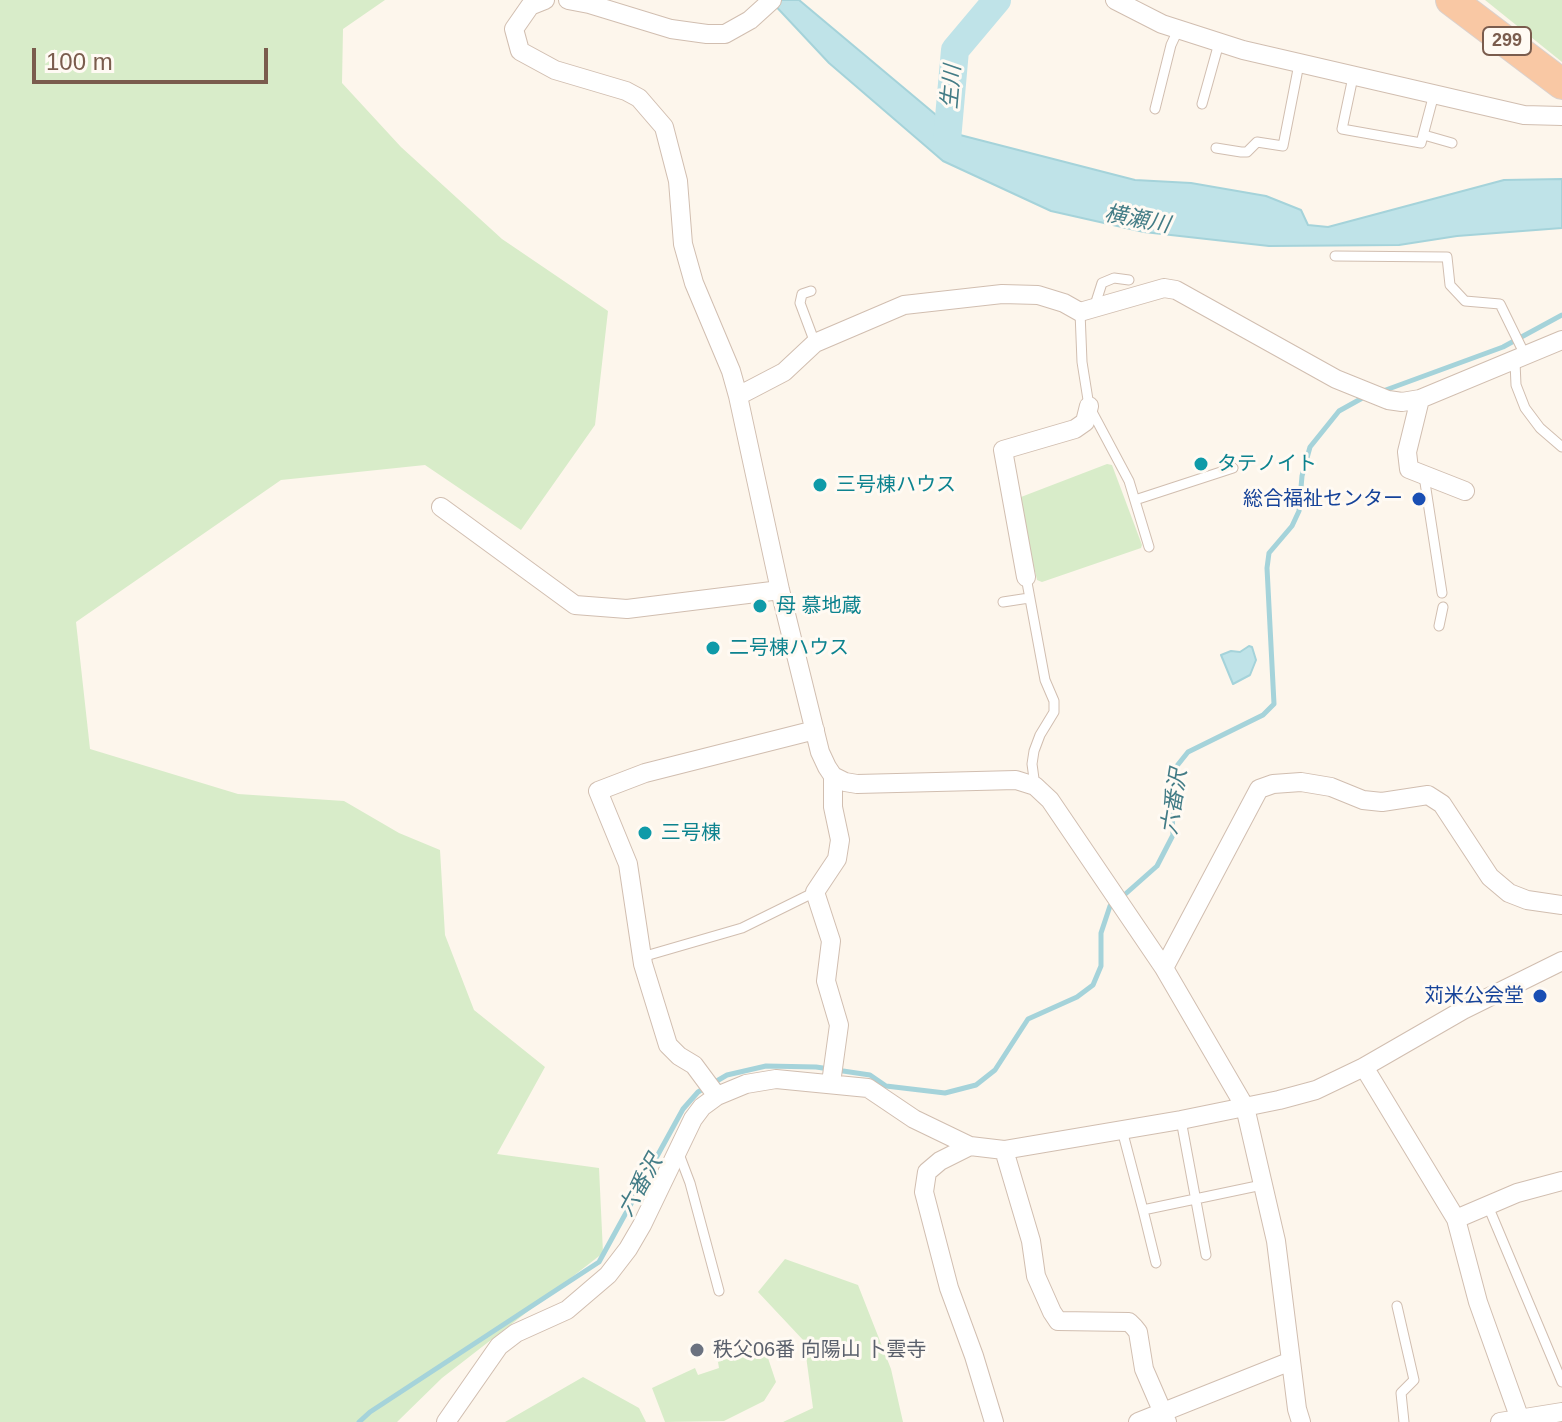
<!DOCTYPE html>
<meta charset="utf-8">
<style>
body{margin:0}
#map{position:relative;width:1562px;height:1422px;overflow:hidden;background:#fdf6ec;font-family:Arial,sans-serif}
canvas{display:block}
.scale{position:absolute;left:32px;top:48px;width:236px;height:36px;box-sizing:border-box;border:4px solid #7a5c4d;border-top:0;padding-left:10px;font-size:24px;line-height:28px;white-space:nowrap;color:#7a5c4d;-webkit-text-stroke:6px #fffaf3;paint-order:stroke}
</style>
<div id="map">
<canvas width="1562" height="1422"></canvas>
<div class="scale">100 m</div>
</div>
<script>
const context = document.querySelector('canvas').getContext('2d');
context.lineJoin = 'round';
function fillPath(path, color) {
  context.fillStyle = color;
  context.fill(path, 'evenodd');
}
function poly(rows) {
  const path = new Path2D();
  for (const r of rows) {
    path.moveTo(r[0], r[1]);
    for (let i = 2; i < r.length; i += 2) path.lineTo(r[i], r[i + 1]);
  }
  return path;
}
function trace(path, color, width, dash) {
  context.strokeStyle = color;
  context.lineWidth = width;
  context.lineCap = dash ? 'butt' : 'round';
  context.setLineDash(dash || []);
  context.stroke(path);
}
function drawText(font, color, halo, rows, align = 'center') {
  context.font = font + ' Arial,"Noto Sans JP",sans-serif';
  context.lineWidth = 6;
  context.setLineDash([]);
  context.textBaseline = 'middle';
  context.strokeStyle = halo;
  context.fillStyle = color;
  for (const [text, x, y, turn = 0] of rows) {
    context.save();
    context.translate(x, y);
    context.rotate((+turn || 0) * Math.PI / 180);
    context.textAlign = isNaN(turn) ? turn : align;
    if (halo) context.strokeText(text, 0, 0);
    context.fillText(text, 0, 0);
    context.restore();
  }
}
const green = poly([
 [0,0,385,0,343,29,342,83,401,147,502,239,608,311,595,425,521,530,425,465,281,480,76,622,90,749,238,794,344,801,399,833,440,850,445,935,474,1010,545,1067,497,1154,599,1168,603,1253,442,1378,397,1422,0,1422],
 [1485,0,1562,0,1562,62],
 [1107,464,1112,465,1142,545,1141,548,1042,582,1037,580,1019,502,1021,497],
 [785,1259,858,1285,891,1369,903,1422,783,1422,813,1408,804,1341,758,1292],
 [764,1346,776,1382,764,1401,724,1421,665,1422,652,1388,695,1368,698,1375,719,1368,718,1362],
 [583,1377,639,1408,646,1422,505,1422]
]);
const water = poly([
 [770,0,799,0,960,135,1135,180,1191,183,1266,196,1301,210,1308,225,1328,227,1504,180,1562,179,1562,228,1457,236,1399,245,1269,246,1144,232,1051,211,943,161,829,63,770,0],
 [1249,646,1252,647,1256,660,1250,675,1233,684,1221,655,1231,651,1240,652,1249,646]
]);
const stream = poly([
 [1383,391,1503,347,1562,315],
 [1122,897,1157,866,1173,835,1171,790,1176,767,1188,752,1263,715,1274,704,1267,568,1269,553,1292,526,1299,511,1302,476,1310,447,1339,411,1366,396],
 [359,1422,370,1412,599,1262,683,1109,698,1092,727,1075,766,1066,816,1067,870,1075,886,1086,945,1093,976,1085,995,1070,1028,1019,1077,997,1093,985,1101,966,1101,933,1110,906,1114,903]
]);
const river = poly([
 [947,140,955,50,997,0]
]);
const service = poly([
 [1353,77,1342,129,1421,143,1434,94],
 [1202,104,1219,43],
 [1155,109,1171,45,1178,30],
 [1424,135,1452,143],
 [1216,148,1241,152,1247,152,1257,142,1283,146,1299,64],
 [1335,256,1447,257,1450,285,1465,301,1500,304,1526,357],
 [811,291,802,294,800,303,815,343],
 [1094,308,1102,283,1114,278,1129,280],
 [1080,312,1082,362,1089,406,1129,481,1149,547],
 [1515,362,1516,385,1525,408,1540,428,1562,447],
 [1424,476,1442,593],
 [1135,500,1233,468],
 [1026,577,1045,680,1054,701,1054,712,1040,735,1034,751,1032,764,1035,786],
 [1003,602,1029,598],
 [1439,626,1443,607],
 [642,957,742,928,815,892],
 [1181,1120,1206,1255],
 [1122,1130,1143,1210,1262,1185],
 [679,1154,690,1183,719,1291],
 [1488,1206,1562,1382],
 [1143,1210,1156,1263],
 [1397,1306,1414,1380,1401,1393,1404,1422]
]);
const minor = poly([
 [545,0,530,6,514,29,520,51,555,70,626,91,639,98,664,127,678,181,683,244,694,283,731,371,738,396,780,590,820,752,827,767,833,776,845,782,857,784,1016,780,1035,786,1050,800,1164,968,1245,1107,1276,1241,1297,1409,1301,1422],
 [568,0,589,4,671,29,707,34,725,34,750,20,772,0],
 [1115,0,1162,24,1243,50,1524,115,1562,116],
 [738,396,784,372,815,343,904,305,1002,294,1038,295,1064,303,1080,312,1164,288,1176,290,1336,379,1388,400,1402,402,1420,399,1562,340],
 [1420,399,1407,452,1409,469,1465,491],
 [441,507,575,605,627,609,780,590],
 [1026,577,1003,450,1075,429,1085,422,1089,406],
 [1164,968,1259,789,1273,784,1301,782,1331,787,1363,800,1382,802,1428,795,1442,804,1490,877,1509,893,1527,900,1562,905],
 [1364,1067,1456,1219,1478,1302,1521,1422],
 [831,1083,839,1025,826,981,831,941,815,892,837,859,840,840,833,807,833,776],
 [717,1096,694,1065,679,1056,668,1045,643,964,628,864,598,791,645,773,815,730],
 [970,1146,940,1161,927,1172,924,1192,949,1288,974,1356,994,1422],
 [1004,1150,1031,1241,1036,1276,1052,1312,1058,1321,1129,1322,1134,1327,1138,1332,1144,1369,1167,1422],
 [1456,1219,1517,1193,1562,1181],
 [446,1422,499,1346,516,1333,567,1310,608,1275,628,1249,642,1225,693,1119,702,1107,717,1096,746,1084,776,1079,868,1088,914,1119,970,1146,1004,1150,1181,1120,1279,1100,1316,1090,1364,1067,1463,1010,1562,961],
 [1138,1422,1291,1361],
 [1500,1422,1562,1412]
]);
const trunk = poly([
 [1451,0,1562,84]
]);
const markers = [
 [1201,464,8,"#0f9aa8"],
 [820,485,8,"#0f9aa8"],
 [1419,499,8,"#1a4fb4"],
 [760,606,8,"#0f9aa8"],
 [713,648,8,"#0f9aa8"],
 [645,833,8,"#0f9aa8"],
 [1540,996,8,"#1a4fb4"],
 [697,1350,8,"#6b7280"]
];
const shields = [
 [1507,41,48]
];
const shieldNames = [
 ["299",1507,41]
];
const cultureNames = [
 ["タテノイト",1217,464],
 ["三号棟ハウス",836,485],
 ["母 慕地蔵",776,606],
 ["二号棟ハウス",729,648],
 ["三号棟",661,833]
];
const transitNames = [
 ["総合福祉センター",1403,499],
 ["苅米公会堂",1524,996]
];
const worshipNames = [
 ["秩父06番 向陽山 卜雲寺",713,1350]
];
const waterNames = [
 ["生川",952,87,-85],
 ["横瀬川",1137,220,11],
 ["六番沢",1175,802,-81],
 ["六番沢",641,1186,-61]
];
fillPath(green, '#d8ecc9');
fillPath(water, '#bfe3e8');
trace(water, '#a5d3da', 2);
trace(stream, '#a5d3da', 5);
trace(river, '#bfe3e8', 28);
trace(service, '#d1beb0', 11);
trace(minor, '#d1beb0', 20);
trace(trunk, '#dad1cd', 32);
trace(service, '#fff', 9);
trace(minor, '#fff', 18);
trace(trunk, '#f9c8a4', 30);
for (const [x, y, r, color] of markers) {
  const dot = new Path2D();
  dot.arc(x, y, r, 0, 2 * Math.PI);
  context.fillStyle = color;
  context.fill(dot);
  trace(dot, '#fffaf3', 3);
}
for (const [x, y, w] of shields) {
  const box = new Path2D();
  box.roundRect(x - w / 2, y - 14, w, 28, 6);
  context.fillStyle = '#fffaf3';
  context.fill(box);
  trace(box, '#7a5c4d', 2);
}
drawText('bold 18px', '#7a5c4d', null, shieldNames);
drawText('20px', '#0d838f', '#fffaf3', cultureNames, 'left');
drawText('20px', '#164399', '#fffaf3', transitNames, 'right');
drawText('20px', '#5b616d', '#fffaf3', worshipNames, 'left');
drawText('italic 22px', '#437c86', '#fffaf3', waterNames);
</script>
